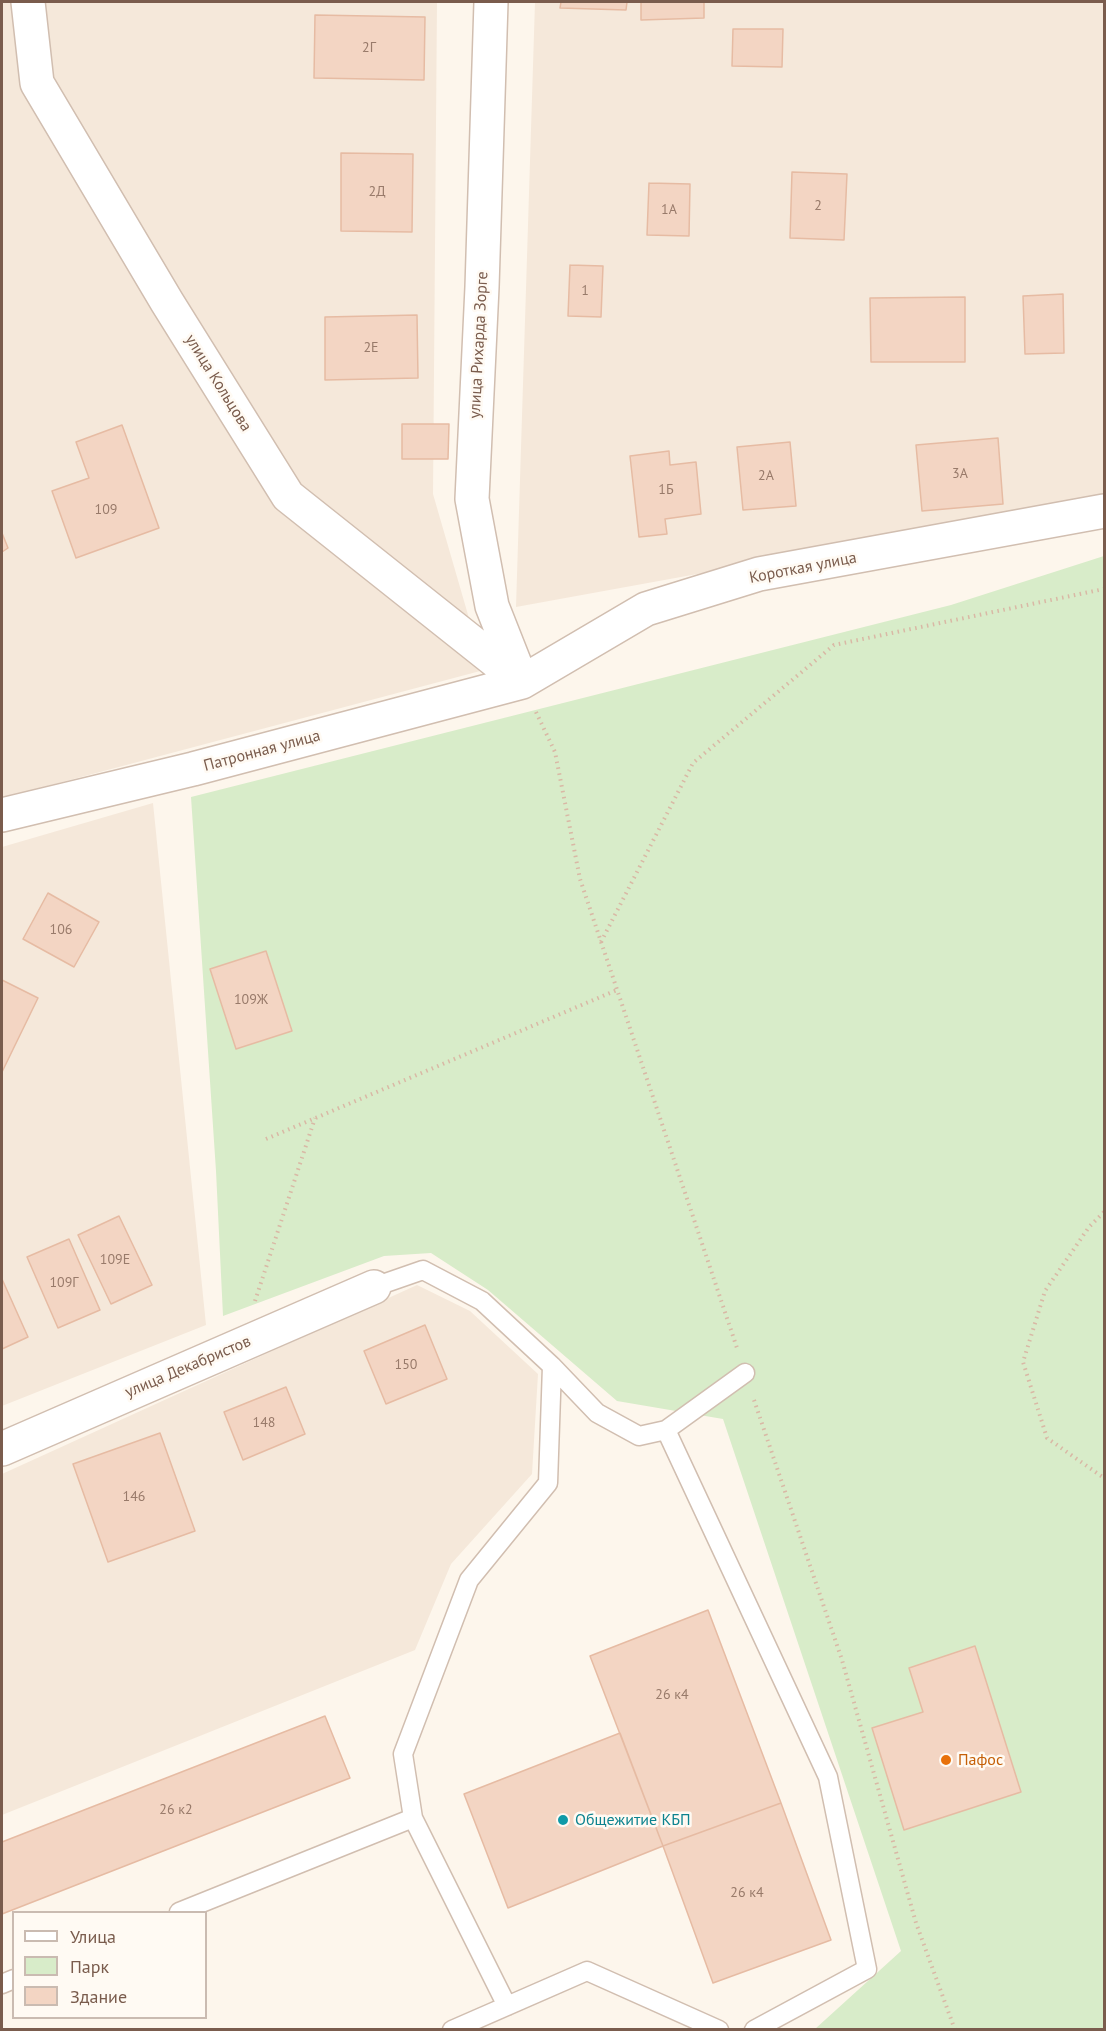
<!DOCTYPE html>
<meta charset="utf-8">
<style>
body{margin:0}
#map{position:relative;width:1106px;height:2031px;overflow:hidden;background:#fdf6ec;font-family:"PT Sans",sans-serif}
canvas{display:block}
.frame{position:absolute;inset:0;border:3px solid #7a5c4d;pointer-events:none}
.legend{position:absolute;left:12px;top:1911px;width:195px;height:108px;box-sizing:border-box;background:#fffaf3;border:2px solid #cabbb1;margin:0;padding:8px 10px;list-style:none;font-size:18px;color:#7a5c4d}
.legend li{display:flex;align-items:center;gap:12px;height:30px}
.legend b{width:30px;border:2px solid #cabbb1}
</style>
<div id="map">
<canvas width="1106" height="2031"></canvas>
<div class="frame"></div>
<ul class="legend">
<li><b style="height:8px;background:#fff"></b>Улица</li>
<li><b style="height:16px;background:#d8ecc9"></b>Парк</li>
<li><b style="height:16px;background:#f3d5c3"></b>Здание</li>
</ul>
</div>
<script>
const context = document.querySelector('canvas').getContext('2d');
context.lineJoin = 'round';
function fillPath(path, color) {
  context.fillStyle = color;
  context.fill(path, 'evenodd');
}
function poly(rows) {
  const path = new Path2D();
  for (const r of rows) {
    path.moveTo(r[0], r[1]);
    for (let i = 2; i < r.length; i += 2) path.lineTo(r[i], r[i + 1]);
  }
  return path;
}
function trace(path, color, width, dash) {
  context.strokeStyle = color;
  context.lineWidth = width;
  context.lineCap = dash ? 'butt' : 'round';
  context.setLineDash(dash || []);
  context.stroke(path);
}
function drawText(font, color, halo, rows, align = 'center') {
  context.font = font + ' "PT Sans",sans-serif';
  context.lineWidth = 5;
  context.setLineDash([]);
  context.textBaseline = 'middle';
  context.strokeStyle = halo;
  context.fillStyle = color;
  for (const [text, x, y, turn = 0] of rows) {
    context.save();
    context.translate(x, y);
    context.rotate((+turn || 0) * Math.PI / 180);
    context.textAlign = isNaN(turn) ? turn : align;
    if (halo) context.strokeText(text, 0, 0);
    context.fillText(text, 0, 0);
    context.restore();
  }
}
const residential = poly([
 [2,2,437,2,433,494,484,670,2,798],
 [535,2,1104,2,1104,500,516,607],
 [153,803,206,1325,2,1406,2,847],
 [417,1285,470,1311,538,1374,532,1474,451,1564,415,1650,2,1815,2,1474]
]);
const green = poly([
 [1104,556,1104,2029,815,2029,901,1951,723,1419,617,1401,488,1290,431,1253,384,1256,223,1316,216,1171,191,797,951,605]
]);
const building = poly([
 [561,2,627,2,626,10,560,8,561,2],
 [641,2,704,2,704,18,641,20,641,2],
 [315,15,425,17,424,80,314,78,315,15],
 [733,29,783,29,782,67,732,66,733,29],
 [341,153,413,154,412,232,341,231,341,153],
 [792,172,847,174,844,240,790,238,792,172],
 [649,183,690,184,689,236,647,235,649,183],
 [570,265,603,266,601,317,568,316,570,265],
 [1063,294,1064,353,1025,354,1023,296,1063,294],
 [965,297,965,362,871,362,870,298,965,297],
 [417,315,418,378,325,380,325,317,417,315],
 [402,424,449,424,448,459,402,459,402,424],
 [122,425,159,528,76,558,52,491,89,478,76,442,122,425],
 [998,438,1003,504,922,511,916,445,998,438],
 [790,442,796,506,743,510,737,447,790,442],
 [669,451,670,465,696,462,701,514,665,519,667,534,639,537,630,456,669,451],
 [2,533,8,548,2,552,2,533],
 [48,893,99,922,74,967,23,939,48,893],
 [266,951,292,1031,236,1049,210,969,266,951],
 [2,980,38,998,2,1072,2,980],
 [119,1216,152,1285,111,1304,78,1235,119,1216],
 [69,1239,100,1310,58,1328,27,1257,69,1239],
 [2,1279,28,1337,2,1349,2,1279],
 [425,1325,447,1379,386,1404,364,1351,425,1325],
 [286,1387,305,1434,243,1460,224,1412,286,1387],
 [160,1433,195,1531,108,1562,73,1464,160,1433],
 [708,1610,781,1803,663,1846,590,1656,708,1610],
 [975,1646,1021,1792,904,1830,872,1728,923,1712,909,1668,975,1646],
 [325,1716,350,1778,2,1914,2,1842,325,1716],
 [620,1733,663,1846,508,1908,464,1794,620,1733],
 [781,1803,831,1940,713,1983,663,1846,781,1803]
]);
const path = poly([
 [536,712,555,752,580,879,737,1348],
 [601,942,693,763,834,645,1104,589],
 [266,1139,617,990],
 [1104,1212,1089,1227,1045,1291,1023,1362,1047,1438,1104,1478],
 [255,1301,315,1118],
 [754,1400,842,1660,916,1923,955,2030]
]);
const lane = poly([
 [374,1287,423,1270,482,1301,552,1366,597,1413,639,1436,666,1430,745,1373],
 [666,1430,828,1777,867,1969,754,2030],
 [413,1818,507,2006],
 [179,1912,413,1818,403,1754,469,1580,548,1483,552,1366],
 [2,1984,14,1979],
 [452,2030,587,1971,719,2030]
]);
const street = poly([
 [28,2,37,83,167,302,288,496,522,682],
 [491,2,482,287,472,499,492,606,522,682],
 [2,815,193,769,522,682,646,609,759,574,1104,511],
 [2,1449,374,1287]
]);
const markers = [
 [946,1760,6,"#e8710a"],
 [563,1820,6,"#0f9aa8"]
];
const numberNames = [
 ["2Г",369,48],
 ["2Д",377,192],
 ["2",818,206],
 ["1А",669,210],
 ["1",585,291],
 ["2Е",371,348],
 ["3А",960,474],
 ["2А",766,476],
 ["1Б",666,490],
 ["109",106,510],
 ["106",61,930],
 ["109Ж",251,1000],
 ["109Е",115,1260],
 ["109Г",64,1283],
 ["150",406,1365],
 ["148",264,1423],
 ["146",134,1497],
 ["26 к4",672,1695],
 ["26 к2",176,1810],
 ["26 к4",747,1893]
];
const streetNames = [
 ["улица Рихарда Зорге",479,345,-87],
 ["улица Кольцова",218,383,58],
 ["Короткая улица",803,568,-11],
 ["Патронная улица",262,751,-15],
 ["улица Декабристов",188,1367,-23]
];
const foodNames = [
 ["Пафос",958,1760]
];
const cultureNames = [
 ["Общежитие КБП",575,1820]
];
fillPath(residential, '#f5e8da');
fillPath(green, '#d8ecc9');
fillPath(building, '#f3d5c3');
trace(building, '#e6bba3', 1.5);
trace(lane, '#d1beb0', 21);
trace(street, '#d1beb0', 36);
trace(path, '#d9b8a5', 4, [1.5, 4.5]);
trace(lane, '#fff', 18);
trace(street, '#fff', 33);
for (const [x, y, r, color] of markers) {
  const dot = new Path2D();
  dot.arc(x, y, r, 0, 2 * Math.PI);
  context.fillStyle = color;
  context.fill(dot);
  trace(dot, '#fffaf3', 2);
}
drawText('14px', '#987a6a', null, numberNames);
drawText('16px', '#7a5c4d', '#fffaf3', streetNames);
drawText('16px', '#c56008', '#fffaf3', foodNames, 'left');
drawText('16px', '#0d838f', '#fffaf3', cultureNames, 'left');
</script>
